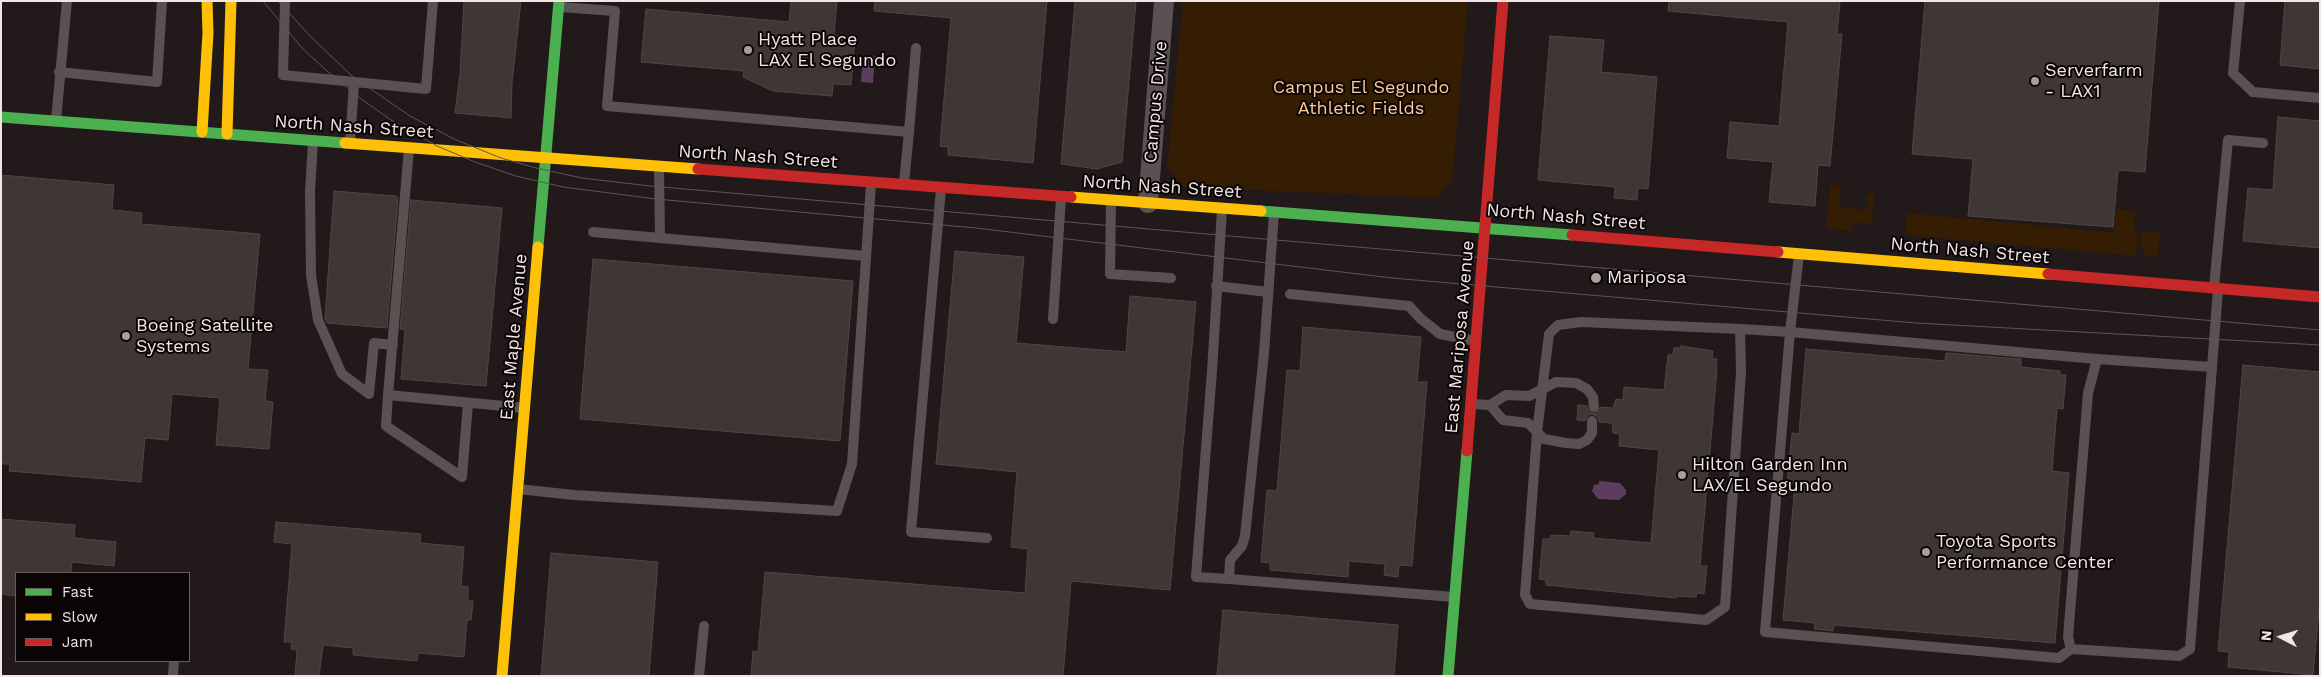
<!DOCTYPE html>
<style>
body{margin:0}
#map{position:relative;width:2321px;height:677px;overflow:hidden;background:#221a1a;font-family:"Work Sans",sans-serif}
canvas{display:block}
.frame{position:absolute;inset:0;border:2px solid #f1e5e5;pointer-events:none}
.legend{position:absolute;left:15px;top:572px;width:175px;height:90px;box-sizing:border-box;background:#0a0405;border:1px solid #665e5f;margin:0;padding:6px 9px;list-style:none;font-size:15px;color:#f1e5e5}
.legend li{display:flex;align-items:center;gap:10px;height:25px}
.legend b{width:25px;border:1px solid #665e5f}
.north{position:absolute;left:2256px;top:612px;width:50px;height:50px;-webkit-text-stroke:4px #0a0405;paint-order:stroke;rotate:275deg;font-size:14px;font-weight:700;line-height:20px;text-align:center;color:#f1e5e5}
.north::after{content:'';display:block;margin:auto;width:18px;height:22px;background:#f1e5e5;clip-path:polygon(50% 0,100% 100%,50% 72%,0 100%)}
</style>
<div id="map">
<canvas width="2321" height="677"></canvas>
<div class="frame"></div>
<ul class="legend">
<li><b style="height:6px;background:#4caf50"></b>Fast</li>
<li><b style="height:6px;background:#ffc107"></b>Slow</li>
<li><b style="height:6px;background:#c62828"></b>Jam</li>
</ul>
<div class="north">N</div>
</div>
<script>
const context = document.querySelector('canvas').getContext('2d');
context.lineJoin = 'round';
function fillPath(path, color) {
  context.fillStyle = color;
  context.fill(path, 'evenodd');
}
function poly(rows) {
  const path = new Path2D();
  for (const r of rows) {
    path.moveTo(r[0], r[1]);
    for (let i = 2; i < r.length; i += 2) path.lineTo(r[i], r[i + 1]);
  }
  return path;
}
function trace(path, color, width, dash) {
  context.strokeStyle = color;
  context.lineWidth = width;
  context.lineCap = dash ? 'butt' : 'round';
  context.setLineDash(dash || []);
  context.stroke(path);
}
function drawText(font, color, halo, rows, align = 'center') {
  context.font = font + ' "Work Sans",sans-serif';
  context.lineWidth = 4;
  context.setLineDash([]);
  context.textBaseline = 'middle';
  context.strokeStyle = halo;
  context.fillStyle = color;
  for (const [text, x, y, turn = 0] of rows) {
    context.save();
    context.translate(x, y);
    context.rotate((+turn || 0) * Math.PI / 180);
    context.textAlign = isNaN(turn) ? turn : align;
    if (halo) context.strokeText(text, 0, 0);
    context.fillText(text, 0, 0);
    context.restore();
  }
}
const green = poly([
 [1183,1,1468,1,1452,182,1437,198,1184,187,1167,167],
 [1830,185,1841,186,1840,208,1867,210,1868,194,1874,194,1872,224,1853,222,1852,231,1826,228],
 [2116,209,2135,211,2134,228,2138,233,2136,256,1905,235,1907,213,2114,233],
 [2141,231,2160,233,2158,257,2144,256,2145,248,2140,247]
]);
const water = poly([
 [863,55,875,56,873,83,861,82],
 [1599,481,1620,483,1626,490,1626,494,1619,500,1598,499,1592,491,1594,485,1599,484]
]);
const building = poly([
 [464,1,521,1,512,83,511,118,455,113,460,74,464,1],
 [791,1,837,1,834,35,855,37,851,85,833,84,832,96,773,91,743,77,744,71,641,62,646,9,789,22,791,1],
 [875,1,1047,1,1033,163,948,155,948,147,940,146,951,18,874,11,875,1],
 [1075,1,1136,1,1122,162,1097,169,1061,164,1075,1],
 [1669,1,1840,1,1837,34,1842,34,1830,166,1818,165,1815,206,1769,202,1773,162,1727,158,1730,122,1779,126,1788,22,1668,11,1669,1],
 [1925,1,2159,1,2145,172,2118,170,2113,227,1968,216,1973,159,1912,154,1925,1],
 [2285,1,2320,1,2320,69,2280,65,2285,1],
 [1550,36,1604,40,1601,72,1657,77,1648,189,1638,188,1637,200,1614,198,1615,187,1538,180,1550,36],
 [2278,117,2320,121,2320,248,2243,241,2248,188,2273,190,2278,117],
 [1,175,114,185,112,210,142,213,141,224,260,234,248,369,268,370,265,401,273,402,269,449,216,445,220,398,172,394,168,440,145,438,141,482,9,471,10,464,1,464,1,175],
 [334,191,396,196,398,199,387,328,327,323,325,318,334,191],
 [411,200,502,208,486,386,401,379,405,330,400,329,411,200],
 [955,251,1024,257,1016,343,1126,352,1130,296,1196,302,1170,590,1071,581,1063,676,751,676,753,651,758,652,765,572,1025,593,1028,549,1011,547,1017,472,936,464,955,251],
 [593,259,853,281,840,441,580,419,593,259],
 [1303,327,1421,337,1417,382,1427,382,1412,566,1399,565,1398,577,1384,575,1385,564,1349,561,1348,577,1270,570,1270,563,1261,562,1267,490,1277,491,1287,370,1300,371,1303,327],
 [1681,346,1713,351,1712,359,1717,359,1716,369,1717,369,1700,566,1707,566,1704,594,1697,593,1696,597,1677,596,1676,598,1546,585,1546,580,1539,579,1543,539,1550,539,1551,535,1570,536,1571,531,1594,533,1593,538,1651,543,1659,450,1619,446,1620,434,1613,433,1612,423,1599,422,1598,417,1592,414,1588,415,1585,421,1577,420,1578,405,1587,406,1589,411,1595,414,1601,407,1613,408,1616,399,1623,400,1624,387,1664,390,1668,355,1673,355,1674,348,1680,348,1681,346],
 [1806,349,1945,361,1946,353,2021,359,2021,367,2060,371,2060,375,2066,375,2063,409,2057,408,2052,471,2069,473,2055,643,1834,625,1833,631,1814,629,1815,623,1783,620,1795,484,1787,483,1792,433,1799,434,1806,349],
 [2243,365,2320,372,2320,600,2313,675,2228,667,2229,652,2218,651,2243,365],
 [1,519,75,525,74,538,116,542,114,566,72,562,71,573,16,573,16,596,1,594,1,519],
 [276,522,421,534,420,543,464,547,461,586,468,587,468,601,473,601,471,620,467,620,464,657,418,653,417,661,353,655,353,648,323,645,319,676,295,676,297,650,291,649,292,642,284,642,292,544,274,542,276,522],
 [551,553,658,562,649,676,541,676,551,553],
 [1223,610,1398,625,1394,676,1217,676,1223,610]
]);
const lane = poly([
 [285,1,283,75,426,89,433,1],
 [2240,1,2233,73,2253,92,2320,98],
 [560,7,615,11,607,106,909,132,904,183],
 [59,72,157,82,162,1],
 [56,120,67,1],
 [909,132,916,48],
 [313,142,310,192,311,275,318,320,342,374,369,394,374,343,393,345],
 [350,143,354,82],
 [409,148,388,395,525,408],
 [941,189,911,532,987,538],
 [1111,201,1110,274,1171,278],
 [1222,210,1212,371,1196,577,1229,579],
 [1274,213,1264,353,1245,536,1242,546,1230,560,1229,579,1454,597],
 [593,232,660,238,659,168],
 [660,238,866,256],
 [1799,255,1790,332,2097,359,2212,367,2218,290],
 [1216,286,1268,292],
 [2214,287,2228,140,2263,143],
 [1290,294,1409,306,1420,318,1440,334,1476,341],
 [1053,319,1061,198],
 [1581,322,1740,329,1741,372,1725,607,1706,620,1530,604,1525,595,1537,432,1549,334,1558,325,1581,322],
 [1740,329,1790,332,1765,632,2059,658,2071,649],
 [2097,359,2088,393,2068,637,2071,649,2179,656,2190,649,2212,367],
 [388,395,386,426,462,477,468,403],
 [1472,404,1490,405,1506,395,1529,396,1556,382,1576,383,1587,389,1593,397,1594,407],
 [1490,405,1503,420,1528,423,1544,439,1566,443,1579,444,1587,440,1592,433,1592,421],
 [518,489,574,495,837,511,852,464,871,184],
 [173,676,174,661],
 [699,676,704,626]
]);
const street = poly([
 [1148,203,1164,1]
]);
const fast = poly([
 [1,117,345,143],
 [1261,211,1572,235],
 [538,247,559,1],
 [1448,676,1467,451]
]);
const slow = poly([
 [202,132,208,33,207,1],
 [227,134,231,1],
 [345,143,698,169],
 [1071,197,1261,211],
 [1778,252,2048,274],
 [502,676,538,247]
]);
const jam = poly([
 [698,169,1071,197],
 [1572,235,1778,252],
 [2048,274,2320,297],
 [1467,451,1503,1]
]);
const tram = poly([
 [263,1,302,48,327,71,360,98,391,120,437,146,475,162,516,176,563,187,656,199,976,228,1392,278,1916,323,2320,345],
 [278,1,310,36,352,76,410,116,454,139,501,158,536,168,582,178,650,186,2320,330]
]);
const markers = [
 [748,50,5,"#a99e9e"],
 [2035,81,5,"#a99e9e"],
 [1596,278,6,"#a99e9e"],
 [126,336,5,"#a99e9e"],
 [1682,475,5,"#a99e9e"],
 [1926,552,5,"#a99e9e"]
];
const poiNames = [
 ["Hyatt Place",758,40],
 ["LAX El Segundo",758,61],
 ["Serverfarm",2045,71],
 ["- LAX1",2045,92],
 ["Mariposa",1607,278],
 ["Boeing Satellite",136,326],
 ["Systems",136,347],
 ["Hilton Garden Inn",1692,465],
 ["LAX/El Segundo",1692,486],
 ["Toyota Sports",1936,542],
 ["Performance Center",1936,563]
];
const parkNames = [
 ["Campus El Segundo",1361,88],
 ["Athletic Fields",1361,109]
];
const streetNames = [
 ["Campus Drive",1156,102,-85],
 ["North Nash Street",354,127,4],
 ["North Nash Street",758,157,4],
 ["North Nash Street",1162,187,4],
 ["North Nash Street",1566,217,5],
 ["North Nash Street",1970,251,5],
 ["East Maple Avenue",514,337,-85],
 ["East Mariposa Avenue",1460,337,-85]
];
fillPath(green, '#351d04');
fillPath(water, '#5d3d5e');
fillPath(building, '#3f3736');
trace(building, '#4e4746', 1);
trace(lane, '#5a5252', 10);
trace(street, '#5a5252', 20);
trace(fast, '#4caf50', 11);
trace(slow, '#ffc107', 11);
trace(jam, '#c62828', 11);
trace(tram, '#5e5656', 1);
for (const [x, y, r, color] of markers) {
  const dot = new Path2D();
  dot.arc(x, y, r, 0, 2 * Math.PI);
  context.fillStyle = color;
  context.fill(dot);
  trace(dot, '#0a0405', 2);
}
drawText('18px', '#f1e5e5', '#0a0405', poiNames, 'left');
drawText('18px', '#fbca9b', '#0a0405', parkNames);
drawText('18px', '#f1e5e5', '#0a0405', streetNames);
</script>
